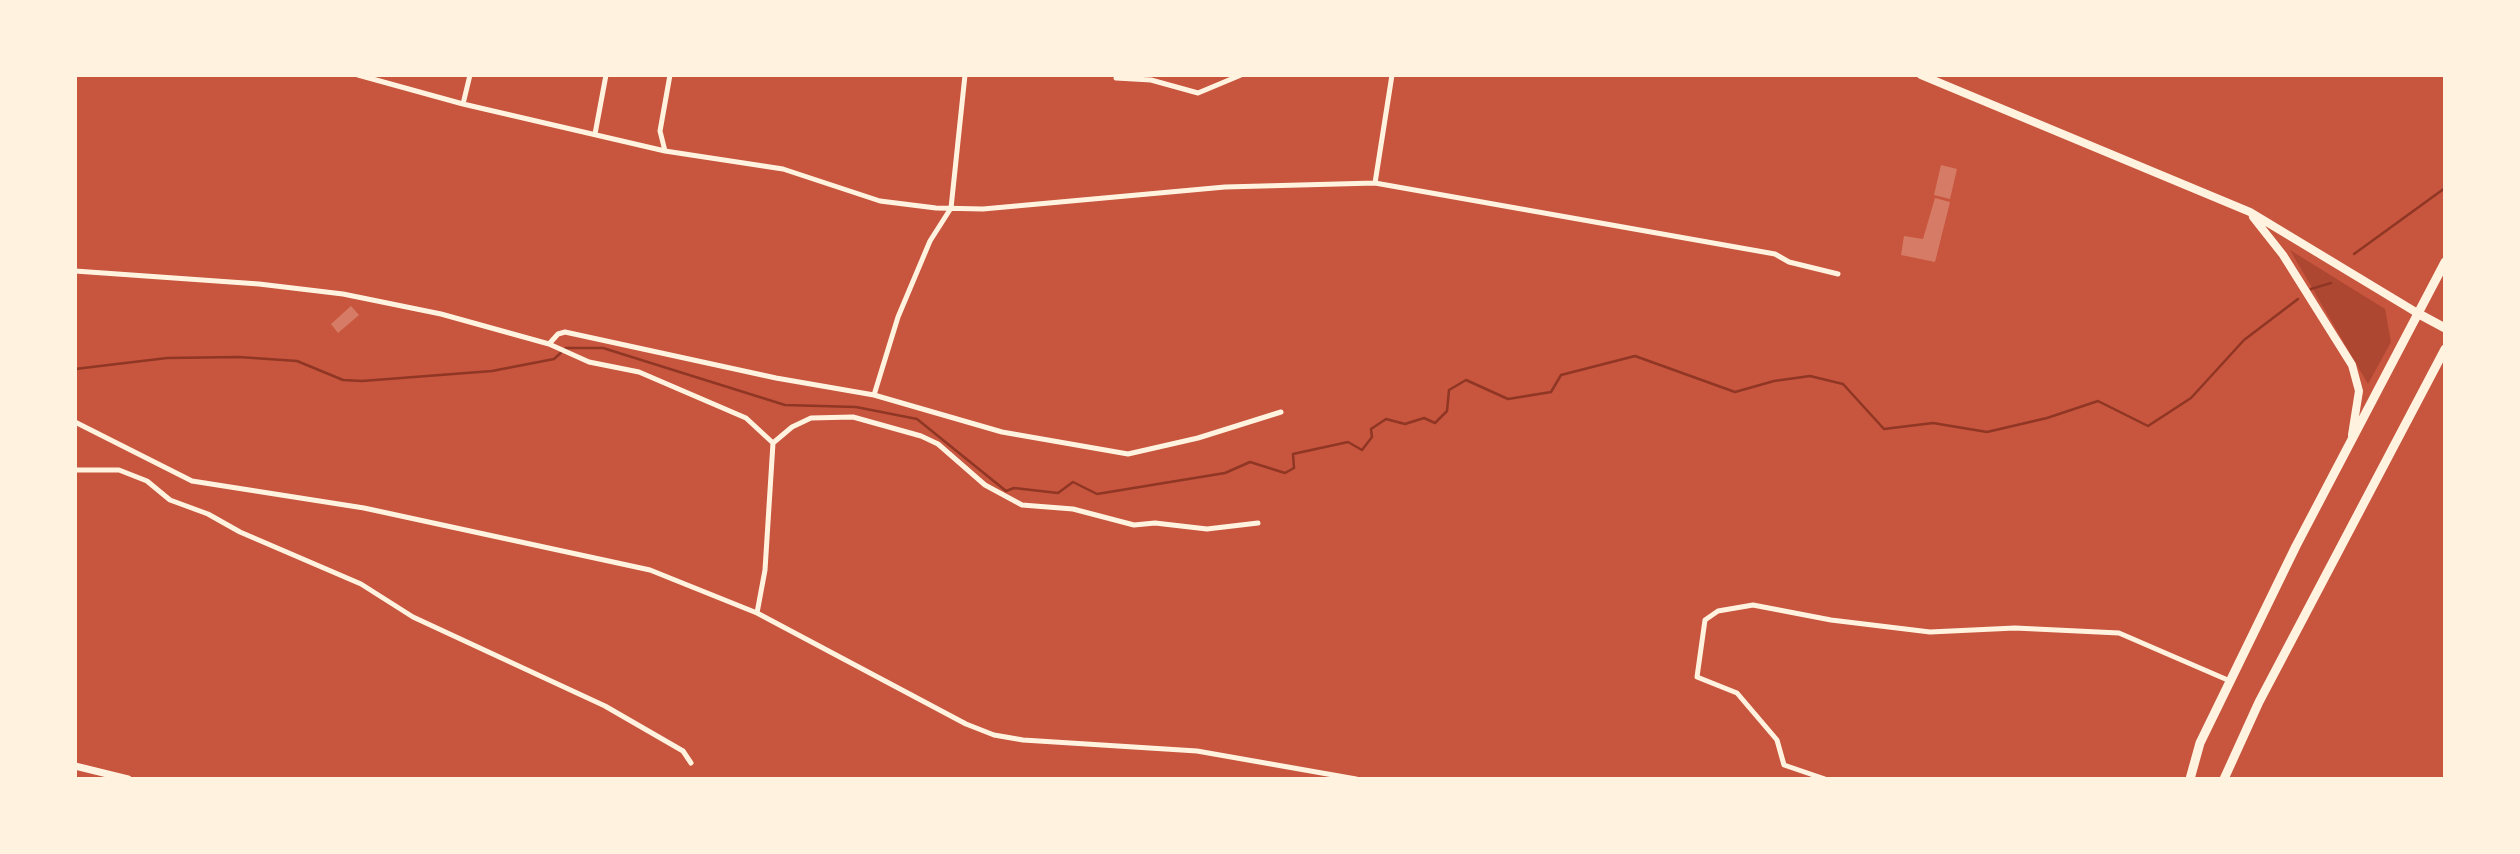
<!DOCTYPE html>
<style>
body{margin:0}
#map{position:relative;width:2520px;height:854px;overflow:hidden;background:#c8553d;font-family:Raleway,sans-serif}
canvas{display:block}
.frame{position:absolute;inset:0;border:77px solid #fff3e0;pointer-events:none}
</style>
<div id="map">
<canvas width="2520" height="854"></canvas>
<div class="frame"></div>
</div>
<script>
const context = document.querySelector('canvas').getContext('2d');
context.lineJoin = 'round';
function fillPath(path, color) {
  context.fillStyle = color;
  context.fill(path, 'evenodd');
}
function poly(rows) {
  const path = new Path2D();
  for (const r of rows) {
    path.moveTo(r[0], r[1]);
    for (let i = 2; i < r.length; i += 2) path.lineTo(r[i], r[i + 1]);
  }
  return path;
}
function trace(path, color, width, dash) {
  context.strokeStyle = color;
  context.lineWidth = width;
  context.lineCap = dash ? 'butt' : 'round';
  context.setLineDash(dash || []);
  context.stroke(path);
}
const green = poly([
 [2290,250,2385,309,2391,342,2368,384]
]);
const stream = poly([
 [2354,254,2445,188],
 [2311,289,2331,283],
 [75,369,167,358,239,357,297,361,343,380,362,381,492,371,554,359,566,348,603,348,785,405,856,407,917,419,1006,491,1014,488,1058,493,1073,482,1097,494,1225,473,1250,462,1285,473,1294,468,1293,454,1348,442,1362,450,1372,437,1371,429,1386,419,1405,424,1424,418,1435,423,1447,411,1449,390,1466,380,1508,399,1551,392,1561,375,1635,356,1735,392,1774,381,1810,376,1843,384,1884,429,1933,423,1987,432,2047,418,2098,401,2148,426,2191,398,2244,340,2298,299]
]);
const building = poly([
 [1941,165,1957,169,1950,199,1934,195],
 [1935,198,1950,202,1935,262,1901,255,1904,236,1923,239],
 [351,306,359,315,338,333,331,324]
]);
const minor = poly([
 [358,75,463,104,665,151,783,169,880,201,936,208,983,209,1225,187,1375,183,1775,254,1789,262,1838,274],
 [1116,78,1151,80,1198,93,1241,75],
 [463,104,470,75],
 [595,134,606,75],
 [665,151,660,131,670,75],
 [1375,183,1392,75],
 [75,271,259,284,343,294,441,314,549,344,589,362,639,372,746,418,773,443,792,427,811,418,853,417,921,436,938,444,985,485,1022,505,1073,509,1134,525,1155,523,1207,529,1258,523],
 [549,344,558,334,565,332,776,378,874,395,1002,432,1128,454,1198,438,1281,412],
 [874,395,898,317,930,241,951,208,965,75],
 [75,422,192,481,364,508,650,570,757,613,966,724,994,735,1023,740,1197,751,1356,779],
 [75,470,119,470,147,481,170,500,208,514,240,532,361,584,413,617,605,706,683,751,691,763],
 [757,613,765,570,773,443],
 [1825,779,1784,765,1777,740,1737,693,1697,677,1705,620,1718,611,1753,605,1831,620,1930,632,2015,628,2119,633,2230,681]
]);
const tertiary = poly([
 [75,766,128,779]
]);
const secondary = poly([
 [1921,75,2250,212,2419,314],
 [2253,217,2283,255,2352,365,2359,391,2352,435]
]);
const primary = poly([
 [2419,314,2445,328],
 [2190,779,2200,743,2296,546,2445,262],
 [2224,779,2259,702,2445,349]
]);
fillPath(green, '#ae4732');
trace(stream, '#8f3625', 2.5);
fillPath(building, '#d67c66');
trace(minor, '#fff3e0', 5);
trace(tertiary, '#fff3e0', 7);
trace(secondary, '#fff3e0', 8);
trace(primary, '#fff3e0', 9);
</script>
